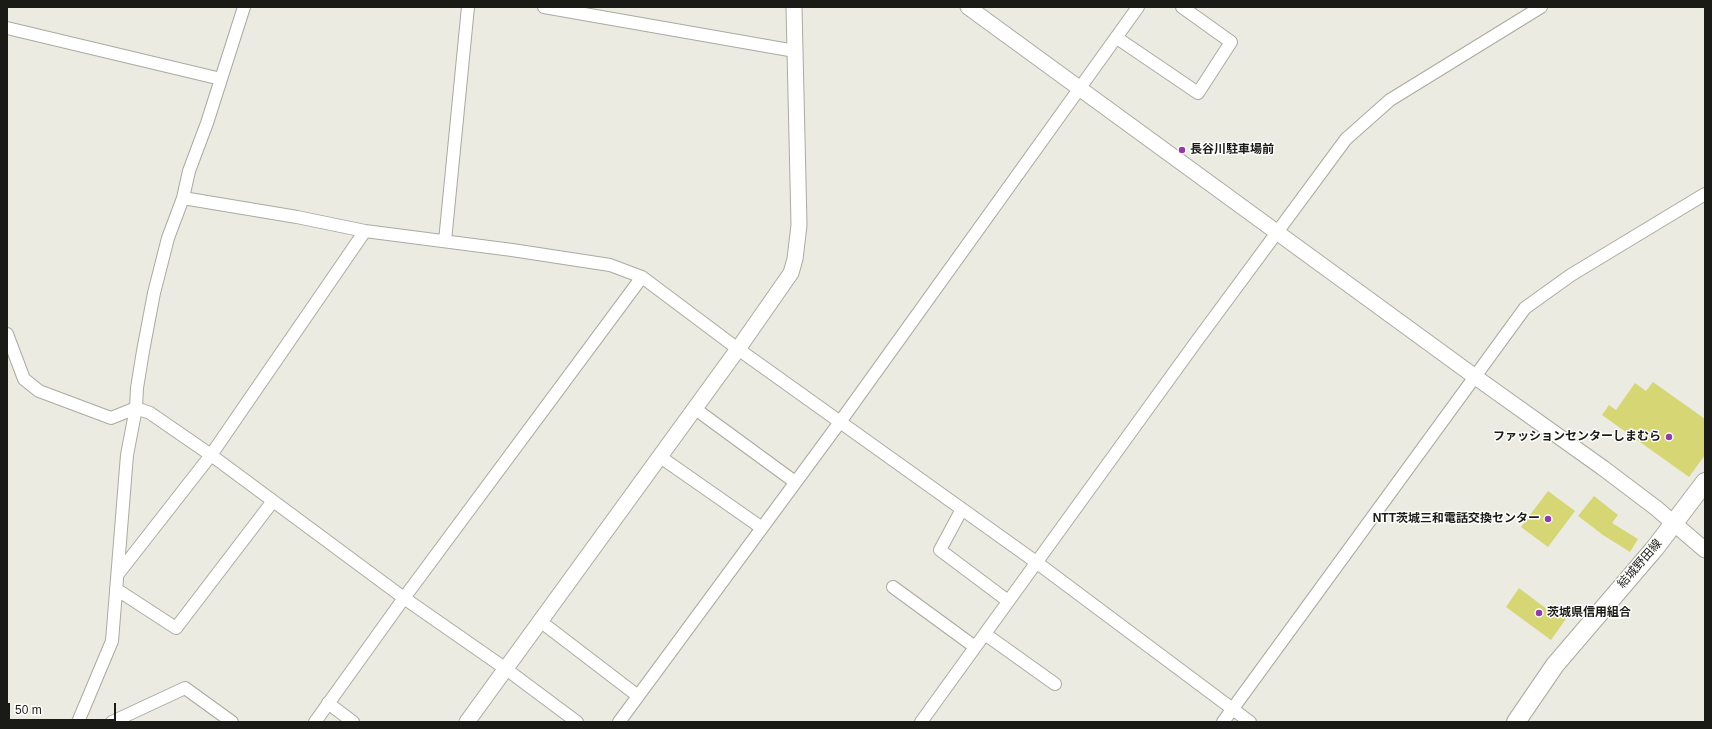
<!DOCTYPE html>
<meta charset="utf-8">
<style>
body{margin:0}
#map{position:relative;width:1712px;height:729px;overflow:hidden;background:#ebebe2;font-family:Arial,sans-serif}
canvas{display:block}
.frame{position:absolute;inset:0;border:8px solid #1a1a17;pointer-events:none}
.scale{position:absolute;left:8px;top:703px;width:108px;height:18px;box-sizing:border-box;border:2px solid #1a1a17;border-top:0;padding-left:5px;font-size:12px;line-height:14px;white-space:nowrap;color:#1a1a17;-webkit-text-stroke:3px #fffffe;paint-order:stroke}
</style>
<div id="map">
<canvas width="1712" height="729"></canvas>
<div class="frame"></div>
<div class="scale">50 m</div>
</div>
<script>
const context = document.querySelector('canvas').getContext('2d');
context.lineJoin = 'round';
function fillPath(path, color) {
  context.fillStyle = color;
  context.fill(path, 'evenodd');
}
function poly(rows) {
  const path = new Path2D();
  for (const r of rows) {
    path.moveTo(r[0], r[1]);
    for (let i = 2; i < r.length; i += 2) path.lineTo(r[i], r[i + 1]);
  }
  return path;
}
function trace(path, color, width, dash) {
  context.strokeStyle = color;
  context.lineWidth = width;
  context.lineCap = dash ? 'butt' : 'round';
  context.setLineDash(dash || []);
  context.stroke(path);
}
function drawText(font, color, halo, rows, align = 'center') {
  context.font = font + ' Arial,"Noto Sans JP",sans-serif';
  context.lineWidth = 3;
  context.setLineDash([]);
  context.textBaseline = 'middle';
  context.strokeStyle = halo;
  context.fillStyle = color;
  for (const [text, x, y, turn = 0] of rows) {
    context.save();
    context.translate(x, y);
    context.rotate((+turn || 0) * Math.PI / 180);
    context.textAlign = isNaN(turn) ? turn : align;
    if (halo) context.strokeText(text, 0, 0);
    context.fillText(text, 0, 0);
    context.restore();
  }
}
const building = poly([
 [1653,382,1705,419,1705,455,1689,477,1602,415,1609,405,1616,410,1635,383,1646,391],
 [1548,491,1575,511,1548,547,1521,527],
 [1594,496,1618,515,1612,523,1638,539,1630,552,1603,535,1578,516],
 [1519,588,1548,610,1552,604,1568,616,1551,640,1506,607]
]);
const minor = poly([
 [544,7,795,51],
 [7,28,221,79],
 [1117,38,1198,93,1231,42,1182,7],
 [183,198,297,217,365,231,512,250,610,265,642,277,738,349,1036,562,1250,722],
 [445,241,468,7],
 [7,334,24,379,39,391,111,418,136,408,150,413,211,455,404,598,506,669,577,722],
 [694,408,795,482],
 [659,456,762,528],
 [962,509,940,550,1008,601],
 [118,574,211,455,365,231],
 [893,587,975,647],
 [116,589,176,628,273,501],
 [540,621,638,696],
 [985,634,1055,684],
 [328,703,353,722],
 [78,722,112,641,127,455,136,408,137,388,143,351,154,293,168,238,183,198,189,171,207,123,244,7],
 [112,722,185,688,232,722],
 [315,722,404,598,642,277],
 [619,722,840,422,1138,7],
 [921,722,1196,342,1346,139,1390,100,1541,7],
 [1223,722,1525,308,1571,275,1705,194]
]);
const tertiary = poly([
 [968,7,1474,376,1603,468,1656,508,1705,550],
 [467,722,738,349,791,273,795,259,799,225,794,7]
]);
const primary = poly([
 [1516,722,1555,665,1655,548,1705,482]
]);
const markers = [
 [1182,150,4,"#913ba8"],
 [1669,437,4,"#913ba8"],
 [1548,519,4,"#913ba8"],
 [1539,613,4,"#913ba8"]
];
const poiNames = [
 ["長谷川駐車場前",1190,150],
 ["ファッションセンターしまむら",1661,437,"right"],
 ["NTT茨城三和電話交換センター",1540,519,"right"],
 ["茨城県信用組合",1547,613]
];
const streetNames = [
 ["結城野田線",1640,564,-49]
];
fillPath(building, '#d6d675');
trace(minor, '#aaaaa1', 14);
trace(tertiary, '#aaaaa1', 17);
trace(primary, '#aaaaa1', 20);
trace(minor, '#fff', 12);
trace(tertiary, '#fff', 15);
trace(primary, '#fff', 18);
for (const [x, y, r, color] of markers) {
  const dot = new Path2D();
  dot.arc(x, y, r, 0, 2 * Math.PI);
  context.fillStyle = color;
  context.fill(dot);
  trace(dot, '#fffffe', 1.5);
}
drawText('bold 12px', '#1a1a17', '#fffffe', poiNames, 'left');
drawText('12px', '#1a1a17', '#fffffe', streetNames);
</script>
